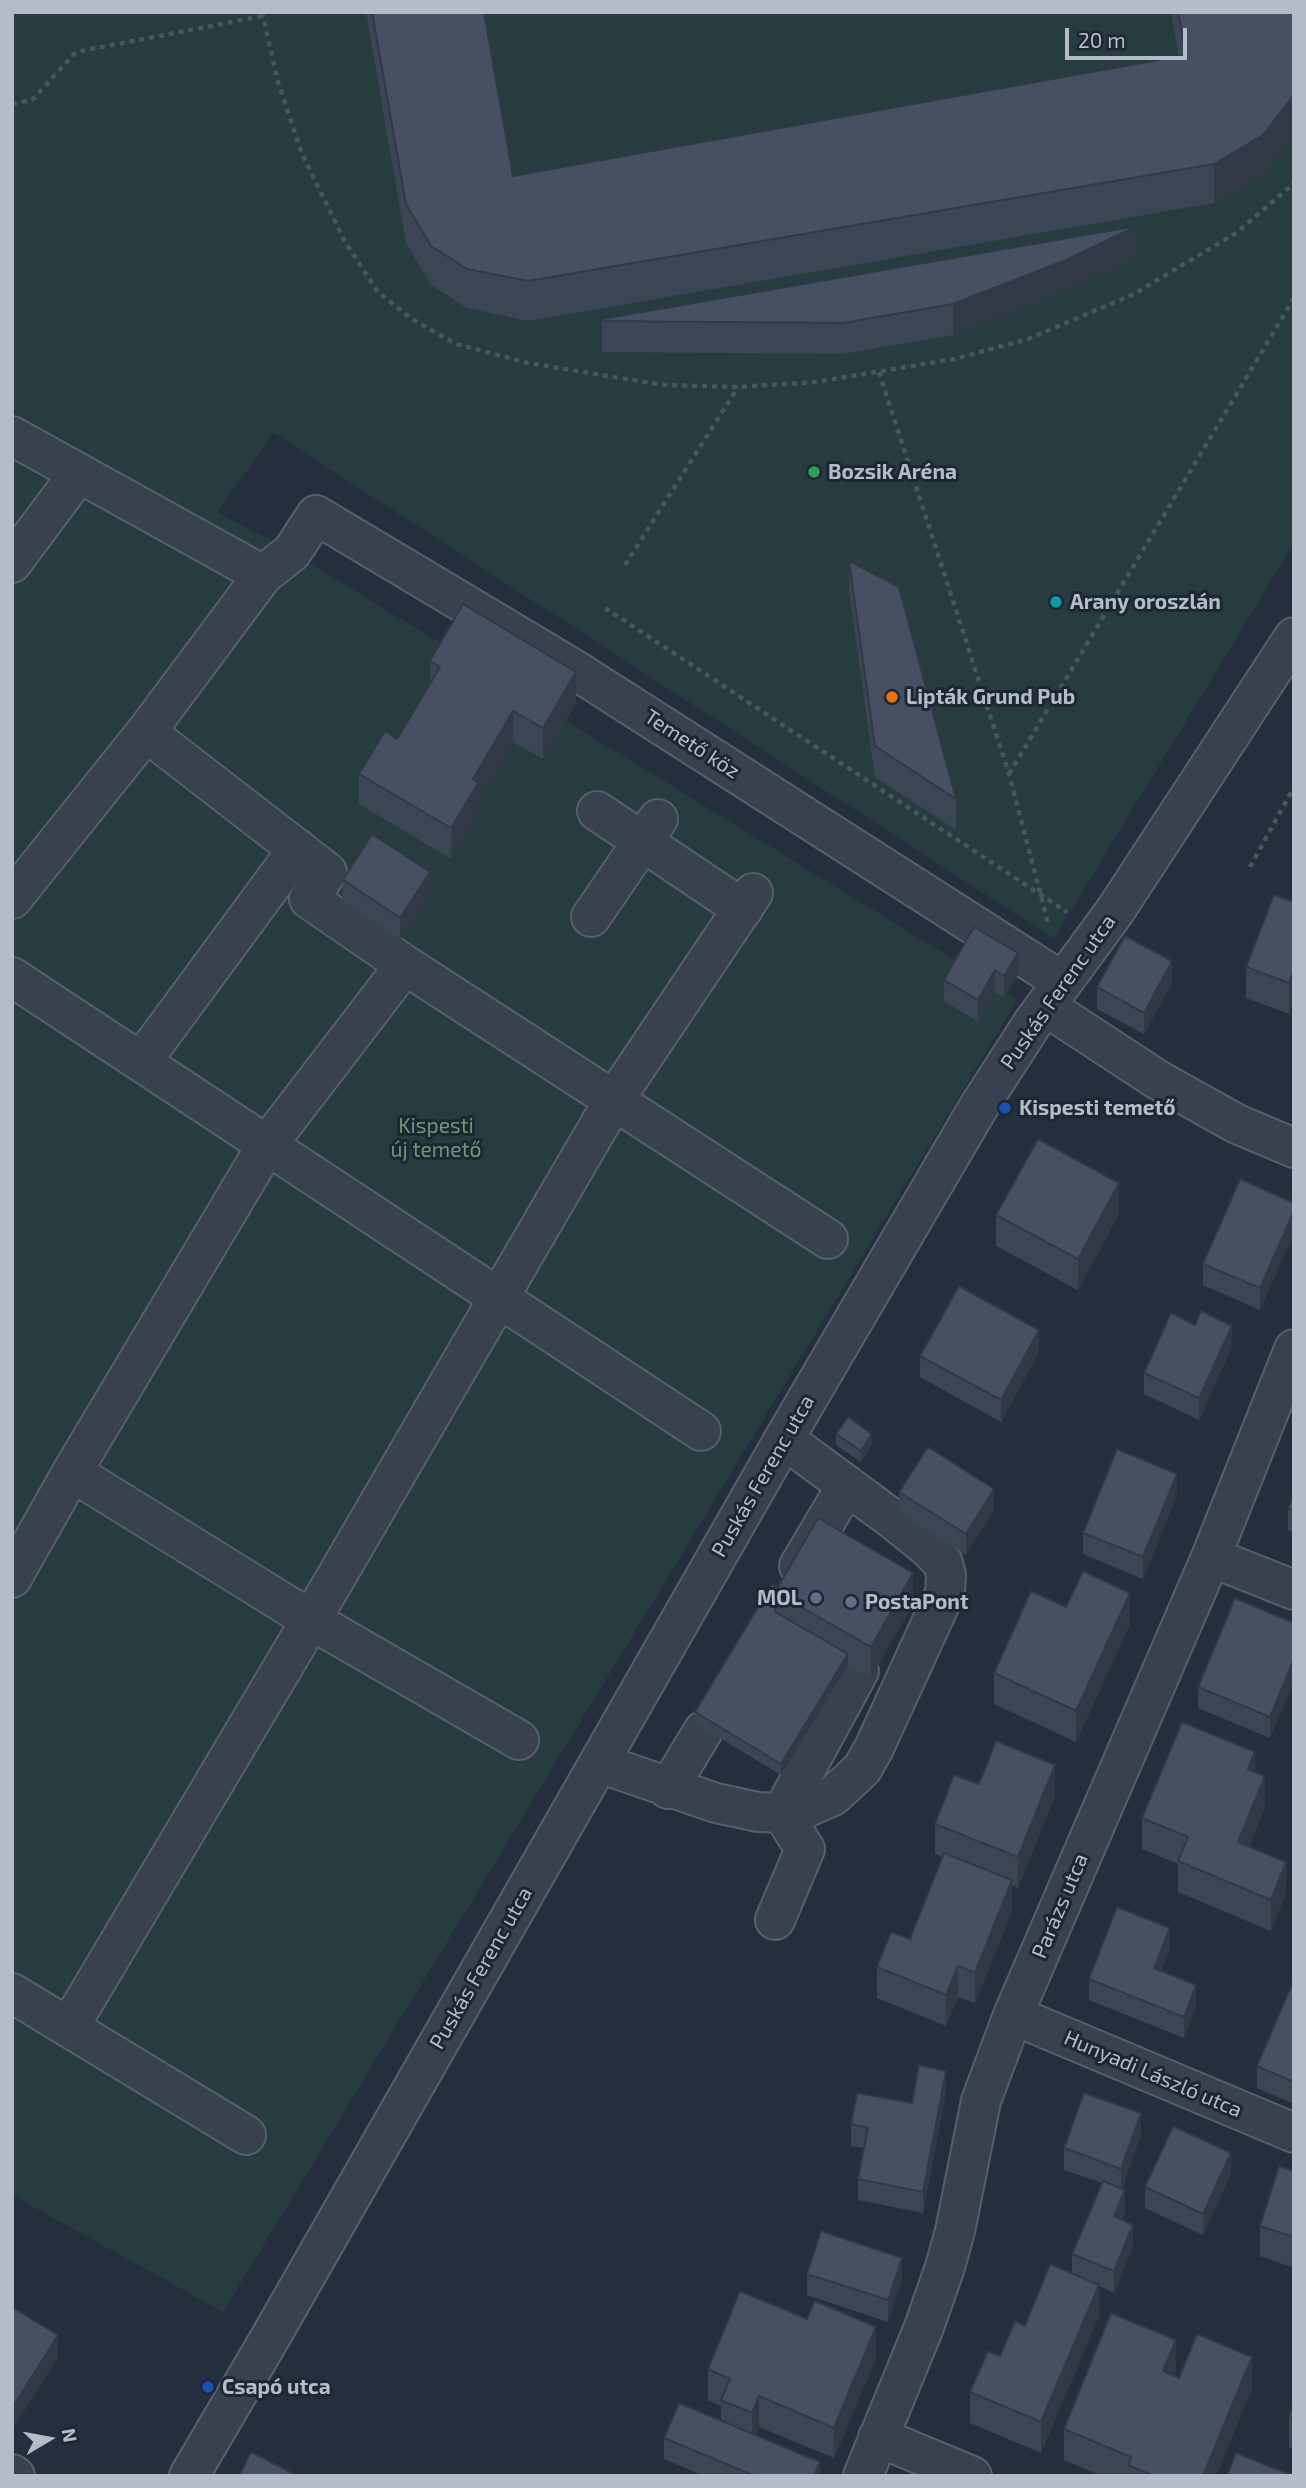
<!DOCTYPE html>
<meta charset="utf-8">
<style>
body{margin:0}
#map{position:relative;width:1306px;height:2488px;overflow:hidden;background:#242f3e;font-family:"Exo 2",sans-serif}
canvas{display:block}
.frame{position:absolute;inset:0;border:14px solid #b4bcc9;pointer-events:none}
.north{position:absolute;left:14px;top:2404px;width:70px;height:70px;-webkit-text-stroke:5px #1d2633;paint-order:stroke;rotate:80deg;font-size:19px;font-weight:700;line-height:28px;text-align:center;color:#b4bcc9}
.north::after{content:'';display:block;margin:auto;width:24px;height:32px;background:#b4bcc9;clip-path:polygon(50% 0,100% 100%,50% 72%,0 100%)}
.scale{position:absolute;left:1065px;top:28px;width:122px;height:32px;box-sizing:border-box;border:4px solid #b4bcc9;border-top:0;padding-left:9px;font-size:21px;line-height:24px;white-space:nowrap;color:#b4bcc9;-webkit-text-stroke:5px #1d2633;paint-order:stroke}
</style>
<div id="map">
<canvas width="1306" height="2488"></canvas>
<div class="frame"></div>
<div class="north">N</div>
<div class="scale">20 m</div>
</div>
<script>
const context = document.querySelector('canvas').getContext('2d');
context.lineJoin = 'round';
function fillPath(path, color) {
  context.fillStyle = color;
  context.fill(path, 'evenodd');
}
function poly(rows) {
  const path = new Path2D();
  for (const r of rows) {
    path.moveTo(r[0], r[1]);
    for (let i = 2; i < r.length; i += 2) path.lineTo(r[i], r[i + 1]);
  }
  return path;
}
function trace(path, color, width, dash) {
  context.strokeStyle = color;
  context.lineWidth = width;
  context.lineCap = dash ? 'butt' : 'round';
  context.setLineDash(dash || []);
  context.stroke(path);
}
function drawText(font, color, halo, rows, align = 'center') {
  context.font = font + ' "Exo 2",sans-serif';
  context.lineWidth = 6;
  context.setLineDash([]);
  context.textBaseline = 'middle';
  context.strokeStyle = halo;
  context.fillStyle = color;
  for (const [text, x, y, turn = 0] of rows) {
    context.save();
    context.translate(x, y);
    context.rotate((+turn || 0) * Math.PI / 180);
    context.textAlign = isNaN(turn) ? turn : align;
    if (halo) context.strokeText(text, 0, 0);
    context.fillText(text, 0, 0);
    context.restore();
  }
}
const green = poly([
 [12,12,1294,12,1294,543,1054,939,274,433,217,512,292,552,1018,999,223,2312,12,2195]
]);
const path = poly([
 [262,12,278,82,302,154,344,240,377,291,410,318,456,344,528,363,663,385,738,387,816,382,954,359,1028,339,1134,294,1236,233,1291,186,1294,181],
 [12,104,32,100,76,52,263,16],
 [879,372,1009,774,1048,923],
 [625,565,738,387],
 [605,608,1067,912],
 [1009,774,1294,298],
 [1250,867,1294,787]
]);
const minor = poly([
 [12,436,263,575],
 [12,563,79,473],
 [146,732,327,872,309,899,405,965,828,1239],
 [597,811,743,909],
 [12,899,146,732,263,575,292,552,316,515,572,668,1063,982],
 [591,917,658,819],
 [12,977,701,1431],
 [1045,1006,1158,1080,1237,1124,1294,1148],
 [141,1062,298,849],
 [72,1472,311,1620,519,1740],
 [1211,1557,1294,1590],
 [799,1566,847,1485],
 [12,1578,72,1472,267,1145,405,965],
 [599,1763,716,1803,758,1812,782,1813,808,1807,833,1796,862,1769,874,1748,945,1593,946,1575,943,1563,927,1547,891,1518,784,1439],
 [668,1789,703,1731],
 [775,1920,805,1849,782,1813,859,1671],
 [12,1993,246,2135],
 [1013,2015,1294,2133],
 [69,2027,311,1620,614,1100,753,893],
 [878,2437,972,2476],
 [12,2474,15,2476],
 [189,2476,270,2338,784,1439,978,1108,1032,1024,1115,911,1294,637],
 [863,2476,924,2327,945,2267,955,2231,981,2101,1013,2015,1211,1557,1294,1349]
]);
const wall = poly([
 [366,12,484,12,513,176,1179,57,1171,12,1294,12,1294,134,1263,175,1214,203,528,321,467,308,431,285,406,243],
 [1137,257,1066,291,953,335,843,354,602,352,602,319],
 [849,561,956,799,956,830,875,777,849,592],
 [430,661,576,703,543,759,513,742,478,801,478,814,451,859,359,804,359,774,397,739,430,684],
 [343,880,430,893,400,939,343,901],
 [1294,902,1294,1000,1289,1014,1246,998,1246,967],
 [974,927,1018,974,1004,997,995,992,978,1022,944,1001,944,980],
 [1172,983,1144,1034,1097,1009,1097,987],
 [1294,1203,1294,1232,1260,1310,1203,1285,1203,1264],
 [1119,1214,1078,1290,996,1246,996,1215],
 [1195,1325,1232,1347,1199,1420,1144,1394,1144,1373],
 [1039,1352,1001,1422,920,1377,920,1356],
 [836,1434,872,1444,861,1462,836,1445],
 [899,1492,994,1510,966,1555,899,1513],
 [1177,1495,1143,1579,1083,1554,1083,1533],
 [1294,1496,1294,1533,1288,1530,1288,1509],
 [778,1587,913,1604,871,1678,848,1665,781,1775,695,1723,695,1712],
 [1066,1607,1130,1624,1076,1742,994,1704,994,1673],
 [1294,1623,1294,1681,1270,1738,1198,1708,1198,1687],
 [1255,1772,1265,1807,1249,1847,1286,1893,1271,1931,1178,1892,1178,1864,1142,1849,1142,1818],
 [979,1784,1055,1796,1018,1888,1012,1885,1012,1911,975,2003,958,1997,946,2026,877,1998,877,1967,910,1939,942,1857,935,1854,935,1824],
 [1170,1949,1161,1971,1196,2006,1184,2038,1089,2000,1089,1979],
 [1294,1982,1294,2104,1257,2088,1257,2066],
 [946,2092,923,2213,858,2200,858,2179,864,2148,851,2146,851,2124],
 [1141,2134,1122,2189,1125,2212,1122,2220,1133,2246,1114,2293,1099,2286,1099,2316,1041,2453,970,2423,970,2392,1025,2326,1072,2273,1072,2254,1102,2183,1064,2170,1064,2148],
 [1294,2171,1294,2268,1260,2256,1260,2226],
 [1231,2174,1203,2235,1145,2208,1145,2187],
 [807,2274,902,2280,888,2322,807,2295],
 [12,2307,58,2357,14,2427,12,2425],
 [876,2358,834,2458,759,2427,756,2435,820,2476,704,2476,664,2459,664,2438,721,2420,721,2406,708,2400,708,2369],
 [1176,2370,1174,2376,1179,2378,1252,2388,1216,2476,1102,2476,1064,2460,1064,2429],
 [1294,2404,1294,2449,1289,2447,1289,2416]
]);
const shadedWall = poly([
 [1294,95,1294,134,1263,175,1214,203,1214,164],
 [1137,226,1137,257,1066,291,953,335,953,304],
 [576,672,576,703,543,759,543,728],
 [513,711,513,742,478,801,478,814,451,859,451,828,473,779],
 [430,872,430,893,400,939,400,918],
 [1018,953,1018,974,1004,997,1004,976],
 [1172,961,1172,983,1144,1034,1144,1013],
 [1294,969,1294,1000,1289,1014,1289,983],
 [995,970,995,992,978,1022,978,1000],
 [1119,1183,1119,1214,1078,1290,1078,1259],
 [1294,1211,1294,1232,1260,1310,1260,1288],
 [1232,1326,1232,1347,1199,1420,1199,1398],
 [1039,1330,1039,1352,1001,1422,1001,1400],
 [872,1434,872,1444,861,1462,861,1451],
 [1177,1474,1177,1495,1143,1579,1143,1557],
 [994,1489,994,1510,966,1555,966,1534],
 [913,1573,913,1604,871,1678,871,1647],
 [1130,1593,1130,1624,1076,1742,1076,1711],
 [848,1654,848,1665,781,1775,781,1764],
 [1294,1659,1294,1681,1270,1738,1270,1717],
 [1255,1752,1255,1783,1248,1769],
 [1055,1765,1055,1796,1018,1888,1018,1857],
 [1265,1776,1265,1807,1238,1873,1238,1842],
 [1286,1862,1286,1893,1271,1931,1271,1900],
 [1012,1880,1012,1911,975,2003,975,1973],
 [1170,1928,1170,1949,1154,1989,1154,1968],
 [958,1966,958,1997,946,2026,946,1995],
 [1196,1985,1196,2006,1184,2038,1184,2017],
 [946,2071,946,2092,923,2213,923,2192],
 [1141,2113,1141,2134,1121,2191,1121,2169],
 [1231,2153,1231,2174,1203,2235,1203,2214],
 [1125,2190,1125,2212,1114,2238,1114,2216],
 [1133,2225,1133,2246,1114,2293,1114,2271],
 [902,2258,902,2280,888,2322,888,2300],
 [1099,2285,1099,2316,1041,2453,1041,2422],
 [876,2327,876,2358,834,2458,834,2428],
 [58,2335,58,2357,14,2427,14,2405],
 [1176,2340,1176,2370,1163,2402,1163,2371],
 [1252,2357,1252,2388,1216,2476,1203,2476],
 [759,2396,759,2427,752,2444,752,2413],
 [820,2462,820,2476,814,2476]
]);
const building = poly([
 [372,12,484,12,513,176,1186,55,1178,12,1294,12,1294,95,1263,135,1214,164,528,281,467,269,431,246,406,204,372,12],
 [1137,226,1066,260,953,304,843,323,602,321,602,319,1137,226],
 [849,561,899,587,956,799,875,746,849,561],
 [463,604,576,672,543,728,513,711,473,779,478,783,451,828,359,774,385,731,397,739,440,667,430,661,463,604],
 [372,834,430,872,400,918,343,880,372,834],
 [1274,895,1294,902,1294,969,1289,983,1246,967,1274,895],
 [974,927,1018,953,1004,976,995,970,978,1000,944,980,974,927],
 [1125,936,1172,961,1144,1013,1097,987,1125,936],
 [1038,1139,1119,1183,1078,1259,996,1215,1038,1139],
 [1240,1179,1294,1203,1294,1211,1260,1288,1203,1264,1240,1179],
 [959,1286,1039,1330,1001,1400,920,1356,959,1286],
 [1201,1311,1232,1326,1199,1398,1144,1373,1171,1313,1195,1325,1201,1311],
 [848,1417,872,1434,861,1451,836,1434,848,1417],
 [928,1447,994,1489,966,1534,899,1492,928,1447],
 [1117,1449,1177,1474,1143,1557,1083,1533,1117,1449],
 [1294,1496,1294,1511,1288,1509,1294,1496],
 [818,1518,913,1573,871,1647,775,1592,818,1518],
 [1083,1571,1130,1593,1076,1711,994,1673,1031,1591,1066,1607,1083,1571],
 [772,1584,778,1587,775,1592,775,1612,848,1654,781,1764,695,1712,772,1584],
 [1235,1598,1294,1623,1294,1659,1270,1717,1198,1687,1235,1598],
 [1182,1722,1255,1752,1248,1769,1265,1776,1238,1842,1286,1862,1271,1900,1178,1861,1188,1837,1142,1818,1182,1722],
 [996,1741,1055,1765,1018,1857,935,1824,954,1775,979,1784,996,1741],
 [944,1853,1012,1880,975,1973,958,1966,946,1995,877,1967,891,1932,910,1939,944,1853],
 [1117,1907,1170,1928,1154,1968,1196,1985,1184,2017,1089,1979,1117,1907],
 [1293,1982,1294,1982,1294,2082,1257,2066,1293,1982],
 [919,2065,946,2071,923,2192,858,2179,868,2128,851,2124,857,2093,912,2103,919,2065],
 [1084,2093,1141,2113,1121,2169,1064,2148,1084,2093],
 [1173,2126,1231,2153,1203,2214,1145,2187,1173,2126],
 [1279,2166,1294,2171,1294,2237,1260,2226,1279,2166],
 [1103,2181,1125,2190,1114,2216,1133,2225,1114,2271,1072,2254,1103,2181],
 [821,2231,902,2258,888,2300,807,2274,821,2231],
 [1050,2264,1099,2285,1041,2422,970,2392,988,2351,1000,2356,1015,2321,1025,2326,1050,2264],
 [740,2291,807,2319,815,2301,876,2327,834,2428,759,2396,752,2413,721,2400,730,2379,708,2369,740,2291],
 [12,2307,58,2335,14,2405,12,2404,12,2307],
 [1111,2313,1176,2340,1163,2371,1179,2378,1197,2334,1252,2357,1203,2476,1154,2476,1128,2465,1131,2457,1064,2429,1111,2313],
 [679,2403,820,2462,814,2476,755,2476,664,2438,679,2403],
 [1294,2404,1294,2418,1289,2416,1294,2404],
 [251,2452,298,2476,239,2476,251,2452],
 [1236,2453,1294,2476,1227,2476,1236,2453]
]);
const markers = [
 [814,472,7,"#2e9e5b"],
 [1056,602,7,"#0f9aa8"],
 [892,697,7,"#e8710a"],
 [1005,1108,7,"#1a4fb4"],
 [816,1598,7,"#5c6f8a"],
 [851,1602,7,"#5c6f8a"],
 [208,2387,7,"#1a4fb4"]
];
const poiNames = [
 ["Bozsik Aréna",828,472],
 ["Arany oroszlán",1070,602],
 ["Lipták Grund Pub",906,697],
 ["Kispesti temető",1019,1108],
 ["MOL",802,1598,"right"],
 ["PostaPont",865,1602],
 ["Csapó utca",222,2387]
];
const streetNames = [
 ["Temető köz",692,744,33],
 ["Puskás Ferenc utca",1058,992,-55],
 ["Puskás Ferenc utca",763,1476,-60],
 ["Parázs utca",1060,1906,-67],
 ["Puskás Ferenc utca",481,1968,-60],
 ["Hunyadi László utca",1153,2074,23]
];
const parkNames = [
 ["Kispesti",436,1126],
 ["új temető",436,1150]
];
fillPath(green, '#263c3f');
trace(minor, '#565f6c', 42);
trace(path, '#44595c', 4.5, [5, 5]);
trace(minor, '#38414e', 38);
fillPath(wall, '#3b4654');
fillPath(shadedWall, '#303945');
fillPath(building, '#455162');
trace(building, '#303945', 2);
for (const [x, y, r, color] of markers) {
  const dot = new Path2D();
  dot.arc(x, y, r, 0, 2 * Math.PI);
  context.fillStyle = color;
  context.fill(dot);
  trace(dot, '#1d2633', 2.5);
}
drawText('bold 21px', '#b4bcc9', '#1d2633', poiNames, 'left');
drawText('21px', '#b4bcc9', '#1d2633', streetNames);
drawText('21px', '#6b9a76', '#1d2633', parkNames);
</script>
